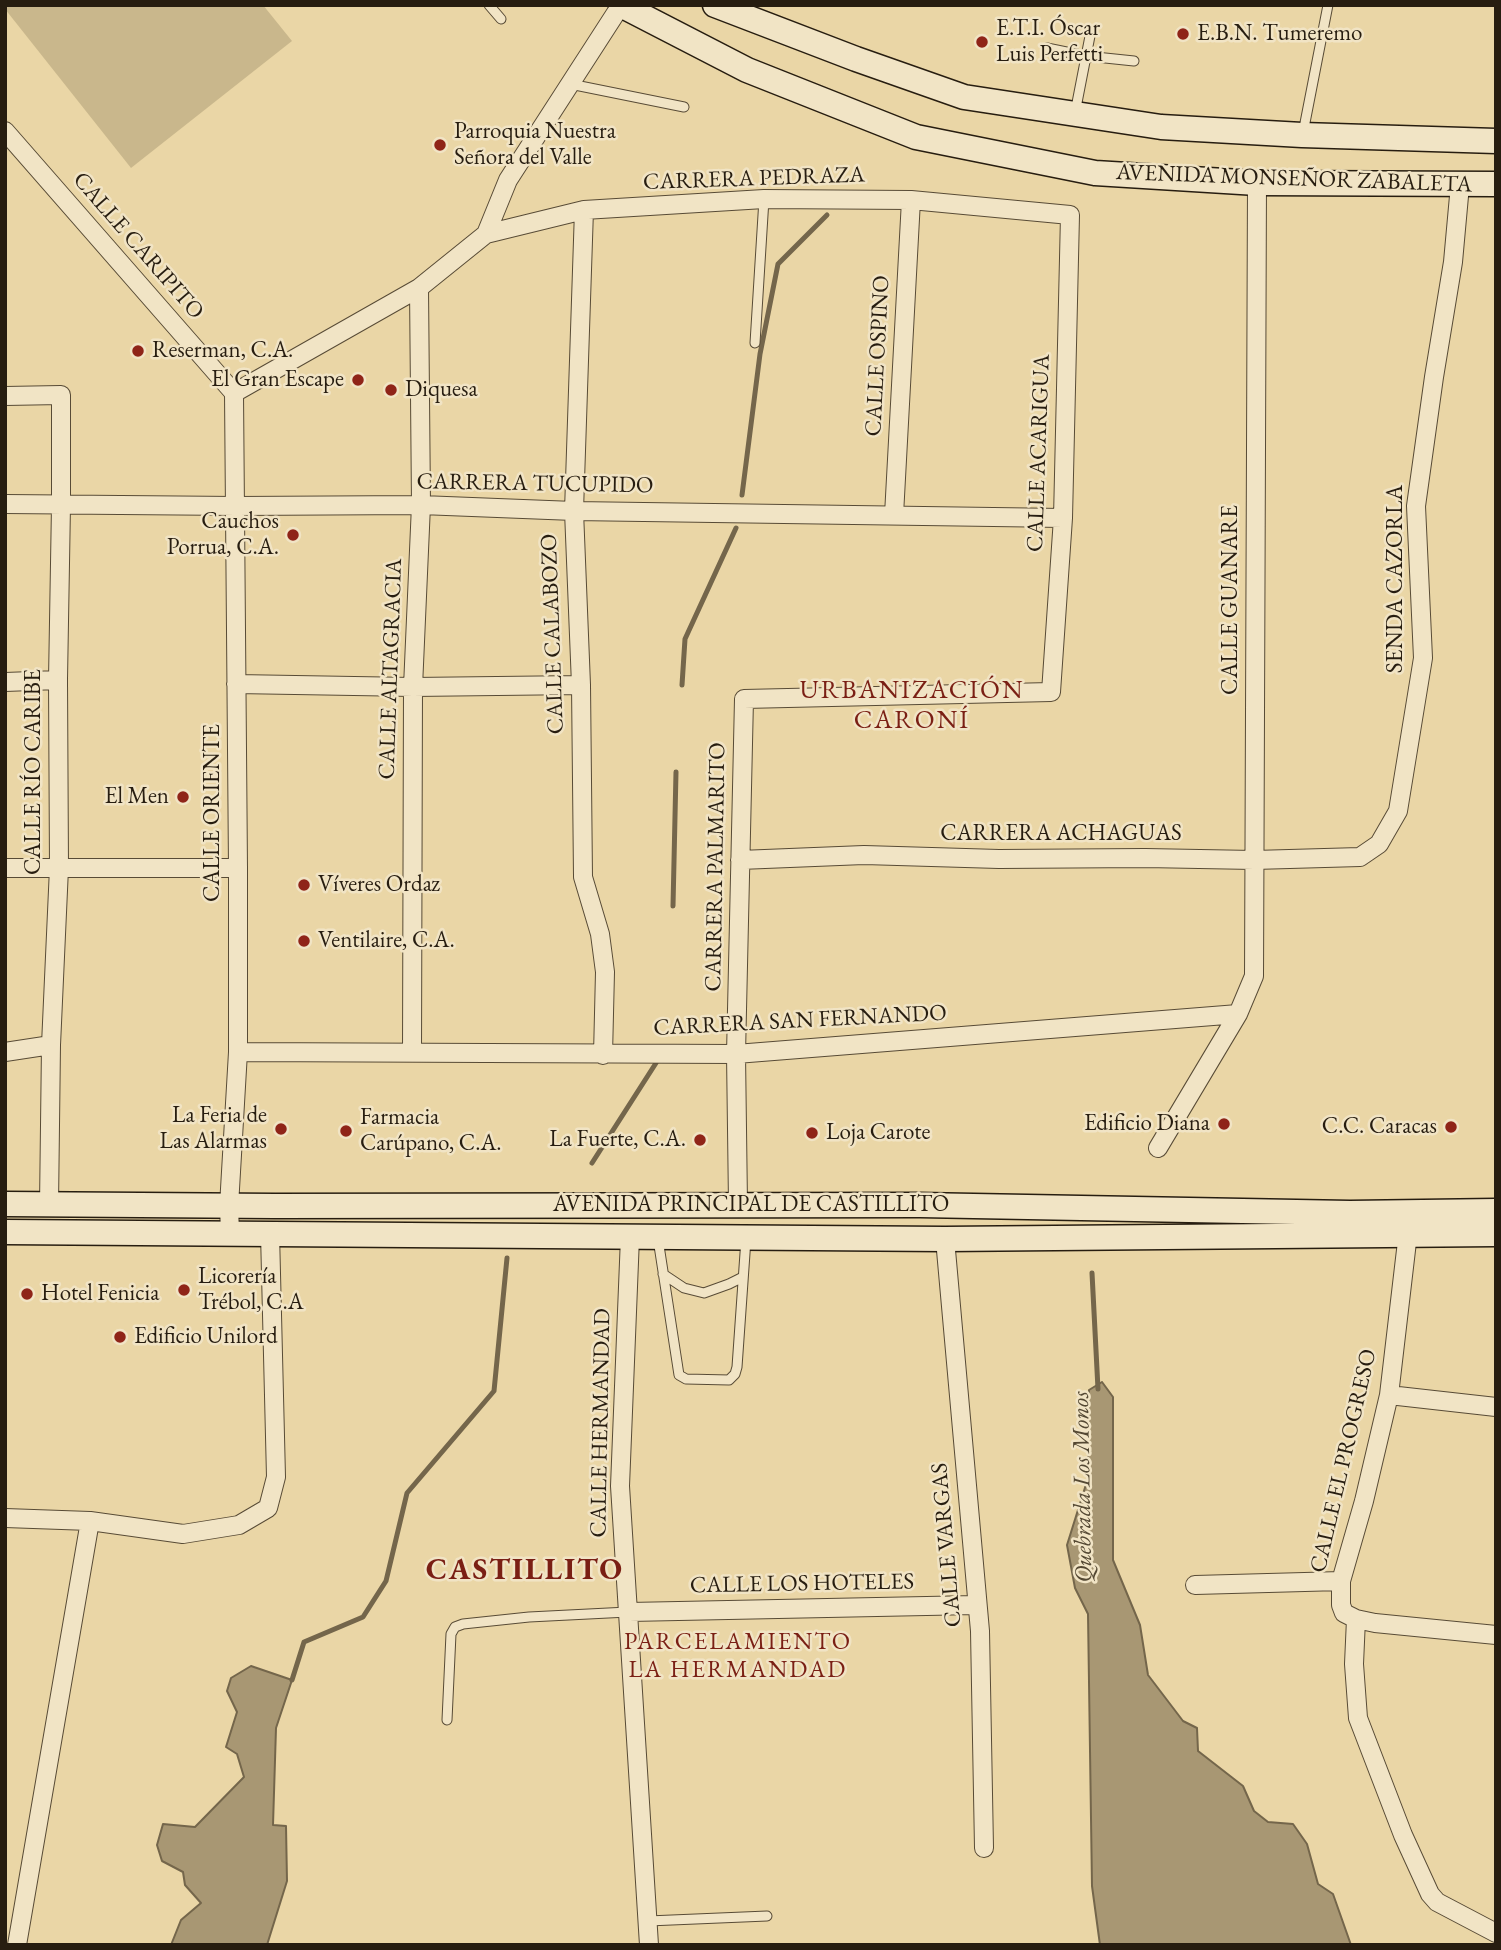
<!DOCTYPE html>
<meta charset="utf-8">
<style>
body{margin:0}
#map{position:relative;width:1501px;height:1950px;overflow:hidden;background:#ead6a6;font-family:"EB Garamond",serif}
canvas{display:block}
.frame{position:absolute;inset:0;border:7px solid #271d10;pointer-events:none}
</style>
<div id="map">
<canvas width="1501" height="1950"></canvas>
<div class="frame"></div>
</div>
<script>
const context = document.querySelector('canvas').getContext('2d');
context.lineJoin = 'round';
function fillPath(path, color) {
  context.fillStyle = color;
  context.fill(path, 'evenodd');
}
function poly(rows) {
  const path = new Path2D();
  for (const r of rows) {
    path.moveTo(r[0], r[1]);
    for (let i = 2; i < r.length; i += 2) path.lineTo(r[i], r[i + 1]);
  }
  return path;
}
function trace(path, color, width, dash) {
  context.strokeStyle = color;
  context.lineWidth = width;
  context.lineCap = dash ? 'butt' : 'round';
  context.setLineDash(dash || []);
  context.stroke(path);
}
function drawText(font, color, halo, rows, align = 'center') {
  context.font = font + ' "EB Garamond",serif';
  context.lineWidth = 5;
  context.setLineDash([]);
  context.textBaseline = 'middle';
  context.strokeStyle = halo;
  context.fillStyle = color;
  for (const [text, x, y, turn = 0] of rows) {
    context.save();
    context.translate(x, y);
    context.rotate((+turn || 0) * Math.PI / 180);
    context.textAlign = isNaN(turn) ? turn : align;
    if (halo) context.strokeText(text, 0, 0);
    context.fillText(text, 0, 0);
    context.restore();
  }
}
const green = poly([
 [5,5,263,5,292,41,131,168,5,9]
]);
const water = poly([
 [1102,1382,1113,1397,1113,1560,1140,1625,1148,1675,1183,1721,1197,1728,1198,1751,1243,1786,1254,1811,1268,1822,1293,1824,1307,1844,1318,1884,1333,1894,1351,1945,1100,1945,1092,1886,1088,1614,1075,1588,1067,1545,1088,1478,1089,1390,1102,1382],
 [251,1666,292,1680,276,1728,273,1825,286,1826,287,1881,267,1945,171,1945,181,1920,201,1903,185,1885,183,1872,162,1861,157,1845,163,1824,195,1827,244,1777,237,1754,226,1747,237,1712,227,1691,231,1678,251,1666]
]);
const stream = poly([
 [742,495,760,354,778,264,827,215],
 [682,685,685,639,736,528],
 [673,906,676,772],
 [592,1163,656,1063],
 [1092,1273,1098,1389],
 [292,1680,304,1642,363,1617,386,1581,407,1493,494,1391,507,1258]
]);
const lane = poly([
 [489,5,501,19],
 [1047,48,1086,56,1134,61],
 [570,84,684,107],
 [1075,113,1090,36],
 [1303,133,1328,5],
 [755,343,764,199],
 [658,1239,679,1375,686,1379,729,1380,735,1374,737,1367,746,1239],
 [663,1274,684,1288,704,1293,729,1284,743,1277],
 [447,1720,451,1634,455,1627,463,1624,529,1617,628,1612],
 [648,1921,767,1916]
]);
const street = poly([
 [5,131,234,393],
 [584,210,574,511,581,685,583,877,600,934,605,972,603,1055],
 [486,234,508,180,621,5],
 [234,393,419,288,486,234,584,210,764,199,911,200,1070,215,1063,518,1051,692,744,699,736,1054,738,1204],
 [5,396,61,395,61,505,58,680,59,868,51,1045,49,1205],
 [5,504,236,506,421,505,574,511,1063,518],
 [894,515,911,200],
 [5,682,58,680],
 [236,684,413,687,581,685],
 [740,860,864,855,999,859,1145,858,1254,860,1360,857,1379,844,1398,811,1423,658,1416,506,1434,377,1453,262,1460,185],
 [5,868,238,868],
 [5,1052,51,1045],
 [238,1052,736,1054,1238,1014],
 [412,1052,413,687,421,505,419,288],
 [1158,1148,1238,1014,1254,976,1257,183],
 [230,1233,229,1206,238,1052,238,868,234,393],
 [1408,1233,1389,1395,1364,1501,1341,1581,1341,1605,1344,1613,1356,1619,1354,1664,1358,1718,1403,1835,1430,1894,1437,1902,1496,1933],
 [630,1237,620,1486,649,1945],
 [945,1239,980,1631,984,1848],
 [1389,1395,1496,1407],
 [5,1518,90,1521,183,1534,239,1525,268,1508,276,1477,270,1233],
 [1195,1585,1341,1581],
 [629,1612,976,1605],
 [1356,1619,1375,1623,1496,1635],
 [17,1945,90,1521]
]);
const secondary = poly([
 [621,5,747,70,916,137,1095,173,1257,183,1496,184],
 [715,5,856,59,964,97,1161,127,1302,135,1496,141],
 [5,1204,275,1206,920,1205,1350,1213,1496,1211],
 [5,1232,945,1239,1496,1234]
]);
const markers = [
 [1183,34,7,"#8f2418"],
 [982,42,7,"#8f2418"],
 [440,145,7,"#8f2418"],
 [138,351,7,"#8f2418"],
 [358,380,7,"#8f2418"],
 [391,390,7,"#8f2418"],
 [293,535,7,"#8f2418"],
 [183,797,7,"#8f2418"],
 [304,885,7,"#8f2418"],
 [304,941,7,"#8f2418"],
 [1224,1124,7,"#8f2418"],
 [1451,1127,7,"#8f2418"],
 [281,1129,7,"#8f2418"],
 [346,1131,7,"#8f2418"],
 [812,1133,7,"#8f2418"],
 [700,1140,7,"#8f2418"],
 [184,1290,7,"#8f2418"],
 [27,1294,7,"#8f2418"],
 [120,1337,7,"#8f2418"]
];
const poiNames = [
 ["E.T.I. Óscar",996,29],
 ["Luis Perfetti",996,55],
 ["E.B.N. Tumeremo",1197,34],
 ["Parroquia Nuestra",454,132],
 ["Señora del Valle",454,158],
 ["Reserman, C.A.",152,351],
 ["El Gran Escape",344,380,"right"],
 ["Diquesa",405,390],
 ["Cauchos",279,522,"right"],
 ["Porrua, C.A.",279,548,"right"],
 ["El Men",169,797,"right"],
 ["Víveres Ordaz",318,885],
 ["Ventilaire, C.A.",318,941],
 ["La Feria de",267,1116,"right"],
 ["Las Alarmas",267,1142,"right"],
 ["Farmacia",360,1118],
 ["Carúpano, C.A.",360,1144],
 ["Edificio Diana",1210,1124,"right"],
 ["C.C. Caracas",1437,1127,"right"],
 ["Loja Carote",826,1133],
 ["La Fuerte, C.A.",686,1140,"right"],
 ["Licorería",198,1277],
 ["Trébol, C.A",198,1303],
 ["Hotel Fenicia",41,1294],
 ["Edificio Unilord",134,1337]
];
const streetNames = [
 ["CARRERA PEDRAZA",754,179,-2],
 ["AVENIDA MONSEÑOR ZABALETA",1294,179,2],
 ["CALLE CARIPITO",138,246,49],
 ["CALLE OSPINO",878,356,-87],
 ["CALLE ACARIGUA",1039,453,-88],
 ["CARRERA TUCUPIDO",535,484,1],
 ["SENDA CAZORLA",1396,579,-90],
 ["CALLE GUANARE",1231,600,-90],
 ["CALLE CALABOZO",553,634,-92],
 ["CALLE ALTAGRACIA",391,669,-88],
 ["CALLE RÍO CARIBE",34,772,-90],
 ["CALLE ORIENTE",213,813,-90],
 ["CARRERA ACHAGUAS",1061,834],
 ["CARRERA PALMARITO",716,867,-89],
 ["CARRERA SAN FERNANDO",800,1021,-3],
 ["AVENIDA PRINCIPAL DE CASTILLITO",751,1205],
 ["CALLE HERMANDAD",601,1423,-89],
 ["CALLE EL PROGRESO",1344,1461,-77],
 ["CALLE VARGAS",947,1545,-95],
 ["CALLE LOS HOTELES",802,1584,-1]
];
const waterNames = [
 ["Quebrada Los Monos",1083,1487,-91]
];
const neighbourhoodNames = [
 ["PARCELAMIENTO",738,1642],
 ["LA HERMANDAD",738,1670]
];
const quarterNames = [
 ["URBANIZACIÓN",912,691],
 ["CARONÍ",912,721]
];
const districtNames = [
 ["CASTILLITO",525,1571]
];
fillPath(green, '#c9b78c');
fillPath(water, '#a89773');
trace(water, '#74664b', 2);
trace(stream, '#74664b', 5);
trace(lane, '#584b36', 11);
trace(street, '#584b36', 20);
trace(secondary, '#271d10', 27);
trace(lane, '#f1e4c5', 9);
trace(street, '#f1e4c5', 18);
trace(secondary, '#f1e4c5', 24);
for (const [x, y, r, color] of markers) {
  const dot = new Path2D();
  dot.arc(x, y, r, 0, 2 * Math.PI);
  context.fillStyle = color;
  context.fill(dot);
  trace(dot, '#f1e4c5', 2.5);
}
drawText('23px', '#271d10', '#f1e4c5', poiNames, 'left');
drawText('23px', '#271d10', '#f1e4c5', streetNames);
drawText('italic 24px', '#544833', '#f1e4c5', waterNames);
context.letterSpacing = '2px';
drawText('24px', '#7a1f14', '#f1e4c5', neighbourhoodNames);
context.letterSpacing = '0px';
context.letterSpacing = '2px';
drawText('26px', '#7a1f14', '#f1e4c5', quarterNames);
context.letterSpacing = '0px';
context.letterSpacing = '2px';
drawText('bold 30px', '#7a1f14', '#f1e4c5', districtNames);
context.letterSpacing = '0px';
</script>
